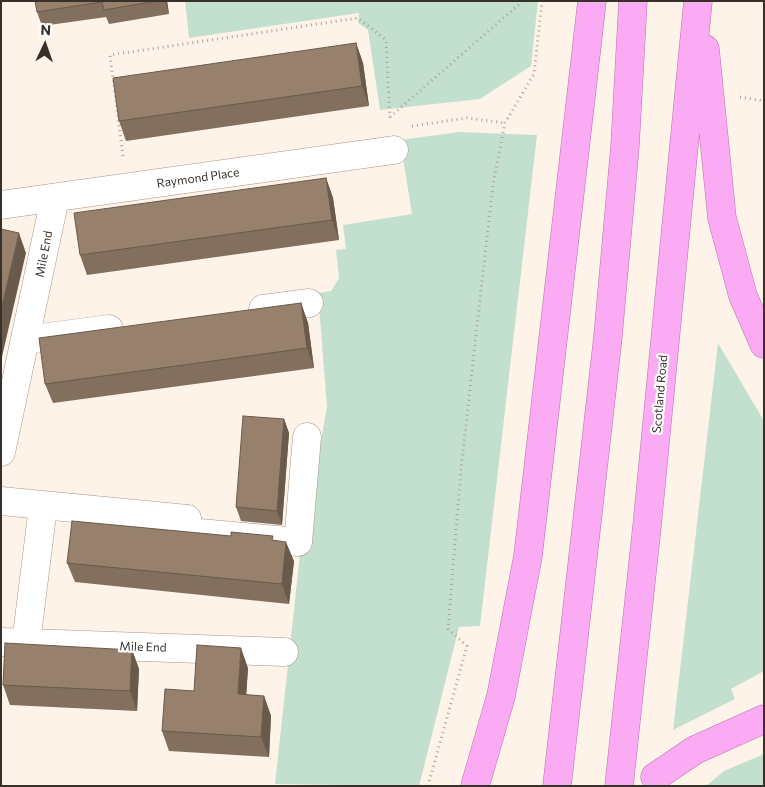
<!DOCTYPE html>
<style>
body{margin:0}
#map{position:relative;width:765px;height:787px;overflow:hidden;background:#fef3e9;font-family:Commissioner,sans-serif}
canvas{display:block}
.frame{position:absolute;inset:0;border:2px solid #38312a;pointer-events:none}
.north{position:absolute;left:20px;top:20px;width:50px;height:50px;-webkit-text-stroke:4px #fff;paint-order:stroke;rotate:3deg;font-size:14px;font-weight:700;line-height:20px;text-align:center;color:#38312a}
.north::after{content:'';display:block;margin:auto;width:18px;height:22px;background:#38312a;clip-path:polygon(50% 0,100% 100%,50% 72%,0 100%)}
</style>
<div id="map">
<canvas width="765" height="787"></canvas>
<div class="frame"></div>
<div class="north">N</div>
</div>
<script>
const context = document.querySelector('canvas').getContext('2d');
context.lineJoin = 'round';
function fillPath(path, color) {
  context.fillStyle = color;
  context.fill(path, 'evenodd');
}
function poly(rows) {
  const path = new Path2D();
  for (const r of rows) {
    path.moveTo(r[0], r[1]);
    for (let i = 2; i < r.length; i += 2) path.lineTo(r[i], r[i + 1]);
  }
  return path;
}
function trace(path, color, width, dash) {
  context.strokeStyle = color;
  context.lineWidth = width;
  context.lineCap = dash ? 'butt' : 'round';
  context.setLineDash(dash || []);
  context.stroke(path);
}
function drawText(font, color, halo, rows, align = 'center') {
  context.font = font + ' Commissioner,sans-serif';
  context.lineWidth = 4.5;
  context.setLineDash([]);
  context.textBaseline = 'middle';
  context.strokeStyle = halo;
  context.fillStyle = color;
  for (const [text, x, y, turn = 0] of rows) {
    context.save();
    context.translate(x, y);
    context.rotate((+turn || 0) * Math.PI / 180);
    context.textAlign = isNaN(turn) ? turn : align;
    if (halo) context.strokeText(text, 0, 0);
    context.fillText(text, 0, 0);
    context.restore();
  }
}
const green = poly([
 [185,1,538,1,531,66,480,99,380,110,368,30,358,23,359,13,189,38],
 [459,132,537,135,480,626,459,627,419,786,275,784,300,554,327,407,318,293,331,291,339,278,336,250,346,249,343,225,412,214,400,140],
 [718,343,764,421,764,671,731,689,735,699,673,730],
 [764,754,764,786,706,786,724,771]
]);
const path = poly([
 [740,97,764,101],
 [390,117,523,1],
 [412,126,467,118,505,123],
 [123,156,110,55,358,18,386,40,390,121],
 [428,786,467,646,448,629,461,469,493,184,505,123,534,74,542,1]
]);
const pedestrian = poly([
 [263,309,309,303],
 [26,340,109,329],
 [1,452,55,198],
 [187,519,189,532,298,542,307,437],
 [1,642,284,652]
]);
const minor = poly([
 [1,205,394,150],
 [1,501,187,519],
 [26,643,43,507]
]);
const trunk = poly([
 [705,49,722,218,743,296,764,344],
 [655,777,695,750,764,719],
 [475,786,501,696,528,556,592,1],
 [557,786,608,336,625,146,633,1],
 [619,786,647,526,698,1]
]);
const wall = poly([
 [35,1,167,1,169,14,109,24,106,17,42,26,37,12],
 [356,43,363,63,369,106,126,141,119,121],
 [326,178,333,198,339,240,87,275,80,255],
 [301,303,308,323,314,368,53,403,45,384],
 [284,419,289,433,282,525,241,521,236,507],
 [274,540,294,561,289,604,75,582,67,563],
 [132,650,139,669,137,711,10,705,3,685],
 [248,668,246,695,264,696,271,716,269,757,169,751,162,731]
]);
const shadedWall = poly([
 [165,1,167,1,169,14],
 [356,43,363,63,369,106,362,86],
 [326,178,333,198,339,240,332,220],
 [19,233,26,253,1,361,1,310],
 [301,303,308,323,314,368,307,348],
 [284,419,289,433,282,525,277,511],
 [286,542,294,561,289,604,282,584],
 [241,648,248,668,245,714,238,694],
 [132,650,139,669,137,711,130,691],
 [264,696,271,716,269,757,261,737]
]);
const building = poly([
 [35,1,157,1,104,10,102,2,37,12,35,1],
 [356,43,362,86,119,121,113,78,356,43],
 [326,178,332,220,80,255,74,213,326,178],
 [1,229,19,233,1,310,1,229],
 [301,303,307,348,45,384,39,338,301,303],
 [243,416,284,419,277,511,236,507,243,416],
 [72,521,231,536,231,532,273,536,272,540,286,542,282,584,67,563,72,521],
 [5,643,132,650,130,691,3,685,5,643],
 [197,645,241,648,238,694,264,696,261,737,162,731,165,689,194,691,197,645]
]);
const streetNames = [
 ["Raymond Place",198,178,-8],
 ["Mile End",44,254,-79],
 ["Scotland Road",660,394,-85],
 ["Mile End",143,647,2]
];
fillPath(green, '#c3e0cf');
trace(pedestrian, '#a69585', 29);
trace(minor, '#a69585', 29);
trace(trunk, '#b573ab', 29);
trace(path, '#aca39a', 3, [1, 4]);
trace(pedestrian, '#fff', 28);
trace(minor, '#fff', 28);
trace(trunk, '#faabf3', 28);
fillPath(wall, '#826f5d');
fillPath(shadedWall, '#6a5a4c');
fillPath(building, '#97816c');
trace(building, '#6a5a4c', 1);
drawText('12px', '#38312a', '#fff', streetNames);
</script>
